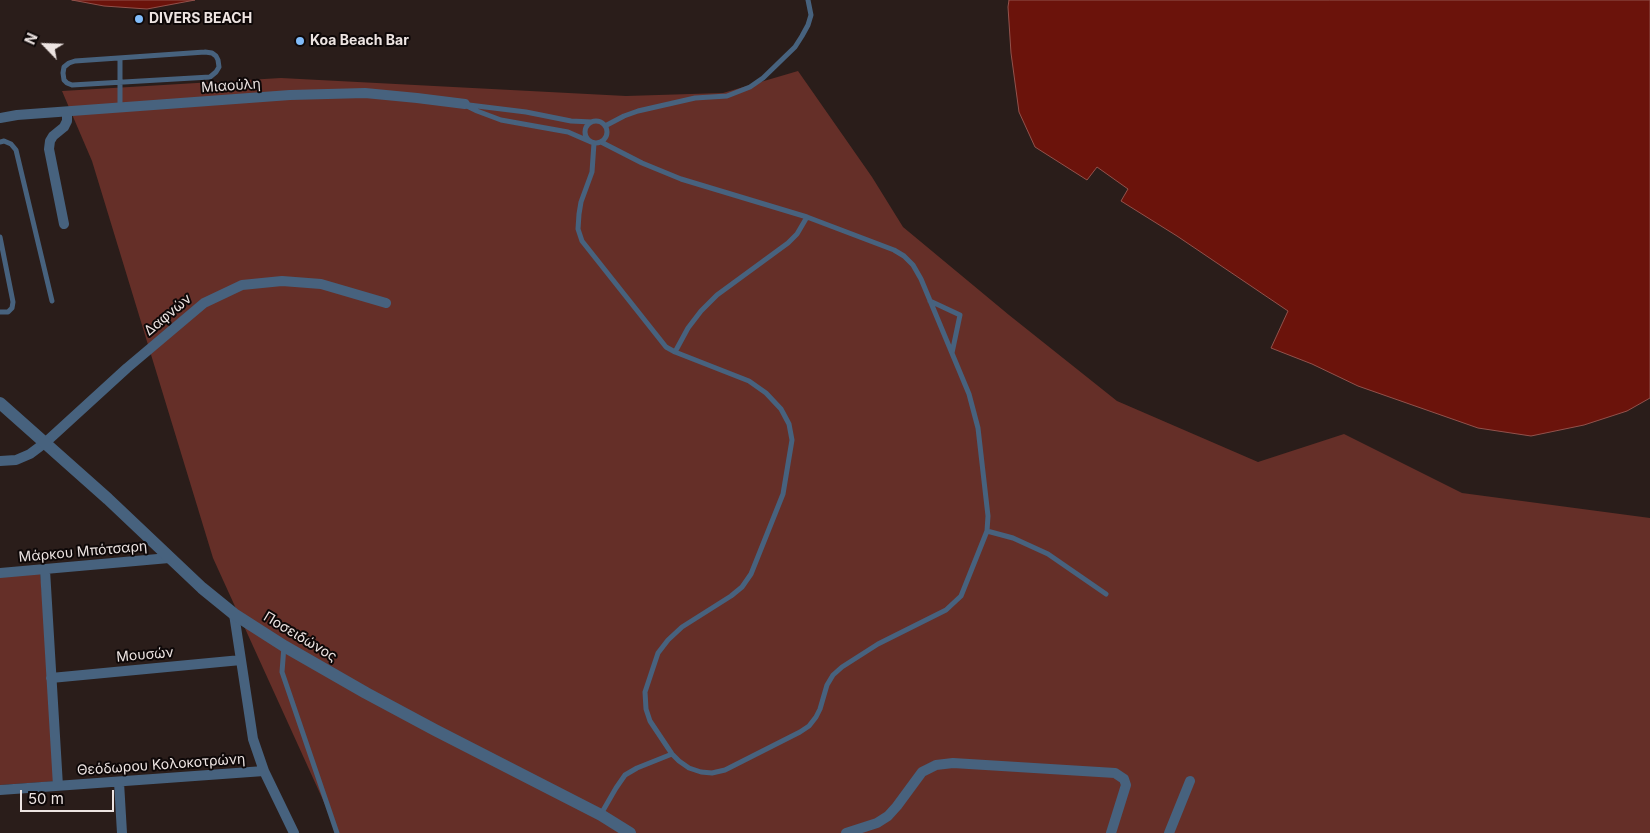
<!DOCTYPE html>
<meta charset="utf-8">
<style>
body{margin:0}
#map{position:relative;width:1650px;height:833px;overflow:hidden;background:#2a1d1a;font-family:Inter,sans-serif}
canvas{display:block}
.north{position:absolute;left:20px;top:20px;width:50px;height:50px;-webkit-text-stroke:4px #0e0808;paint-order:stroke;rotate:294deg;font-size:14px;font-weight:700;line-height:20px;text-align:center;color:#ede4e2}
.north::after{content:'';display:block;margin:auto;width:18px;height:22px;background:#ede4e2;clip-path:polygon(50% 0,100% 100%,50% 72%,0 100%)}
.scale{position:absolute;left:20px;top:790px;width:94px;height:22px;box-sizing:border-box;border:2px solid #ede4e2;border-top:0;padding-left:6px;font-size:15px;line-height:18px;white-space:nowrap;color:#ede4e2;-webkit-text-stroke:4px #0e0808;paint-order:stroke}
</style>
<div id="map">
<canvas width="1650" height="833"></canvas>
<div class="north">N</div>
<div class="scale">50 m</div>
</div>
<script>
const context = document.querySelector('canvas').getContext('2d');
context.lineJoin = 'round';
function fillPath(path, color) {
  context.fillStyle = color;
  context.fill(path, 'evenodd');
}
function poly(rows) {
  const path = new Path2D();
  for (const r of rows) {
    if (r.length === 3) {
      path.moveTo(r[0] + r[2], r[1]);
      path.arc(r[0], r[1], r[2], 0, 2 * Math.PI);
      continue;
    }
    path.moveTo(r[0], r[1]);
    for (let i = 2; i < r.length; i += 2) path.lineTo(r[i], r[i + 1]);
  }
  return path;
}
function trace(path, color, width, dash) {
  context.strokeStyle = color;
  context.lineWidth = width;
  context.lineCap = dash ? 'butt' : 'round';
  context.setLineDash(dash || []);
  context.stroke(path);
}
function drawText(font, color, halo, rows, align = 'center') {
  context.font = font + ' Inter,sans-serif';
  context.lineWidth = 4;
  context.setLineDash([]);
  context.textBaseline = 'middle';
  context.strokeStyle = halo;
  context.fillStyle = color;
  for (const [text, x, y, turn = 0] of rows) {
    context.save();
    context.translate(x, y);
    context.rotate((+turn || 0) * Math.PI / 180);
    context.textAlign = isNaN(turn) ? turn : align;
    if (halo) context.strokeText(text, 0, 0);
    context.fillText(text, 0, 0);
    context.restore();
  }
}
const green = poly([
 [798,71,872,177,903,227,1009,315,1117,401,1258,462,1344,434,1462,493,1650,518,1650,833,338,833,213,558,92,161,62,91,281,78,626,96,723,93],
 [40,570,58,781,0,785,0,573]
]);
const water = poly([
 [72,0,195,0,147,9,104,6,72,0],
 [1009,0,1650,0,1650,398,1627,411,1584,425,1531,436,1478,428,1358,386,1312,364,1271,348,1288,311,1177,236,1121,201,1128,189,1097,167,1087,180,1035,147,1019,112,1011,53,1008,7,1009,0]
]);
const service = poly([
 [205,52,212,53,216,56,218,60,219,67,216,72,210,77,72,85,67,83,64,80,63,73,64,67,69,63,75,61,205,52],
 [120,59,120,107],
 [465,105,477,111,501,120,568,132,591,142],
 [469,105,526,112,571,121,592,122],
 [596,132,11],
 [605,126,624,116,638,111,695,98,727,96,750,87,763,78,795,47,802,36,808,25,811,15,808,0],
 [0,142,4,141,11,144,16,150,52,301],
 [594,143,592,172,581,202,579,214,578,229,582,241,666,347,675,352,749,381,766,393,781,409,789,424,792,440,783,494,751,574,742,587,731,596,682,627,668,640,658,653,645,692,646,709,650,721,672,754,679,761,689,768,701,772,712,773,725,770,800,732,809,726,816,717,820,709,827,685,833,675,842,667,878,644,946,610,961,596,987,531,988,516,978,428,969,394,921,279,913,265,904,256,894,250,807,217,681,179,642,163,601,142],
 [0,237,13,302,12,308,8,312,0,312],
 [930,301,960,315,952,353],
 [675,352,688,328,701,311,717,295,788,243,797,234,807,217],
 [987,531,1013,538,1048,554,1106,594],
 [284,646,282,672,337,833],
 [601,814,616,788,625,775,637,768,672,754]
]);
const minor = poly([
 [0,118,17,115,290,95,365,93,417,98,465,104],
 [64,224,49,149,50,141,53,136,64,127,67,121,67,112],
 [0,461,16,460,30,454,46,442,127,368,204,303,242,285,282,281,321,284,386,303],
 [45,570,58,786],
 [0,573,169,558],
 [234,614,253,739,264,771,294,833],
 [51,678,241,660],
 [119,782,122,833],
 [0,790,264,771],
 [846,833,877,823,888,816,897,806,922,772,936,765,953,763,1115,773,1124,779,1126,785,1111,833],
 [1169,833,1190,781]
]);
const tertiary = poly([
 [0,403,108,499,202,588,234,614,284,646,366,693,435,730,601,815,630,833]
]);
const markers = [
 [139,19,5,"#81bcfa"],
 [300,41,5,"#81bcfa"]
];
const poiNames = [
 ["DIVERS BEACH",149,19],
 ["Koa Beach Bar",310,41]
];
const streetNames = [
 ["Μιαούλη",231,86,-4],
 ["Δαφνών",168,315,-40],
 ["Μάρκου Μπότσαρη",83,552,-5],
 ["Ποσειδώνος",300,637,31],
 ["Μουσών",145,655,-5],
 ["Θεόδωρου Κολοκοτρώνη",161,765,-4]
];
fillPath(green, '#652f28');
fillPath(water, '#6b130b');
trace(water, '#92524c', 1);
trace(service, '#47627e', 5);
trace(minor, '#47627e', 10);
trace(tertiary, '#47627e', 12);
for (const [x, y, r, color] of markers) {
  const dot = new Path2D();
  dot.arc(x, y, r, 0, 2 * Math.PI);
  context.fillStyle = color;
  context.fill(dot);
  trace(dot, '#0e0808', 2);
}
drawText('bold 14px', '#ede4e2', '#0e0808', poiNames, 'left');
drawText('14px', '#ede4e2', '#0e0808', streetNames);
</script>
